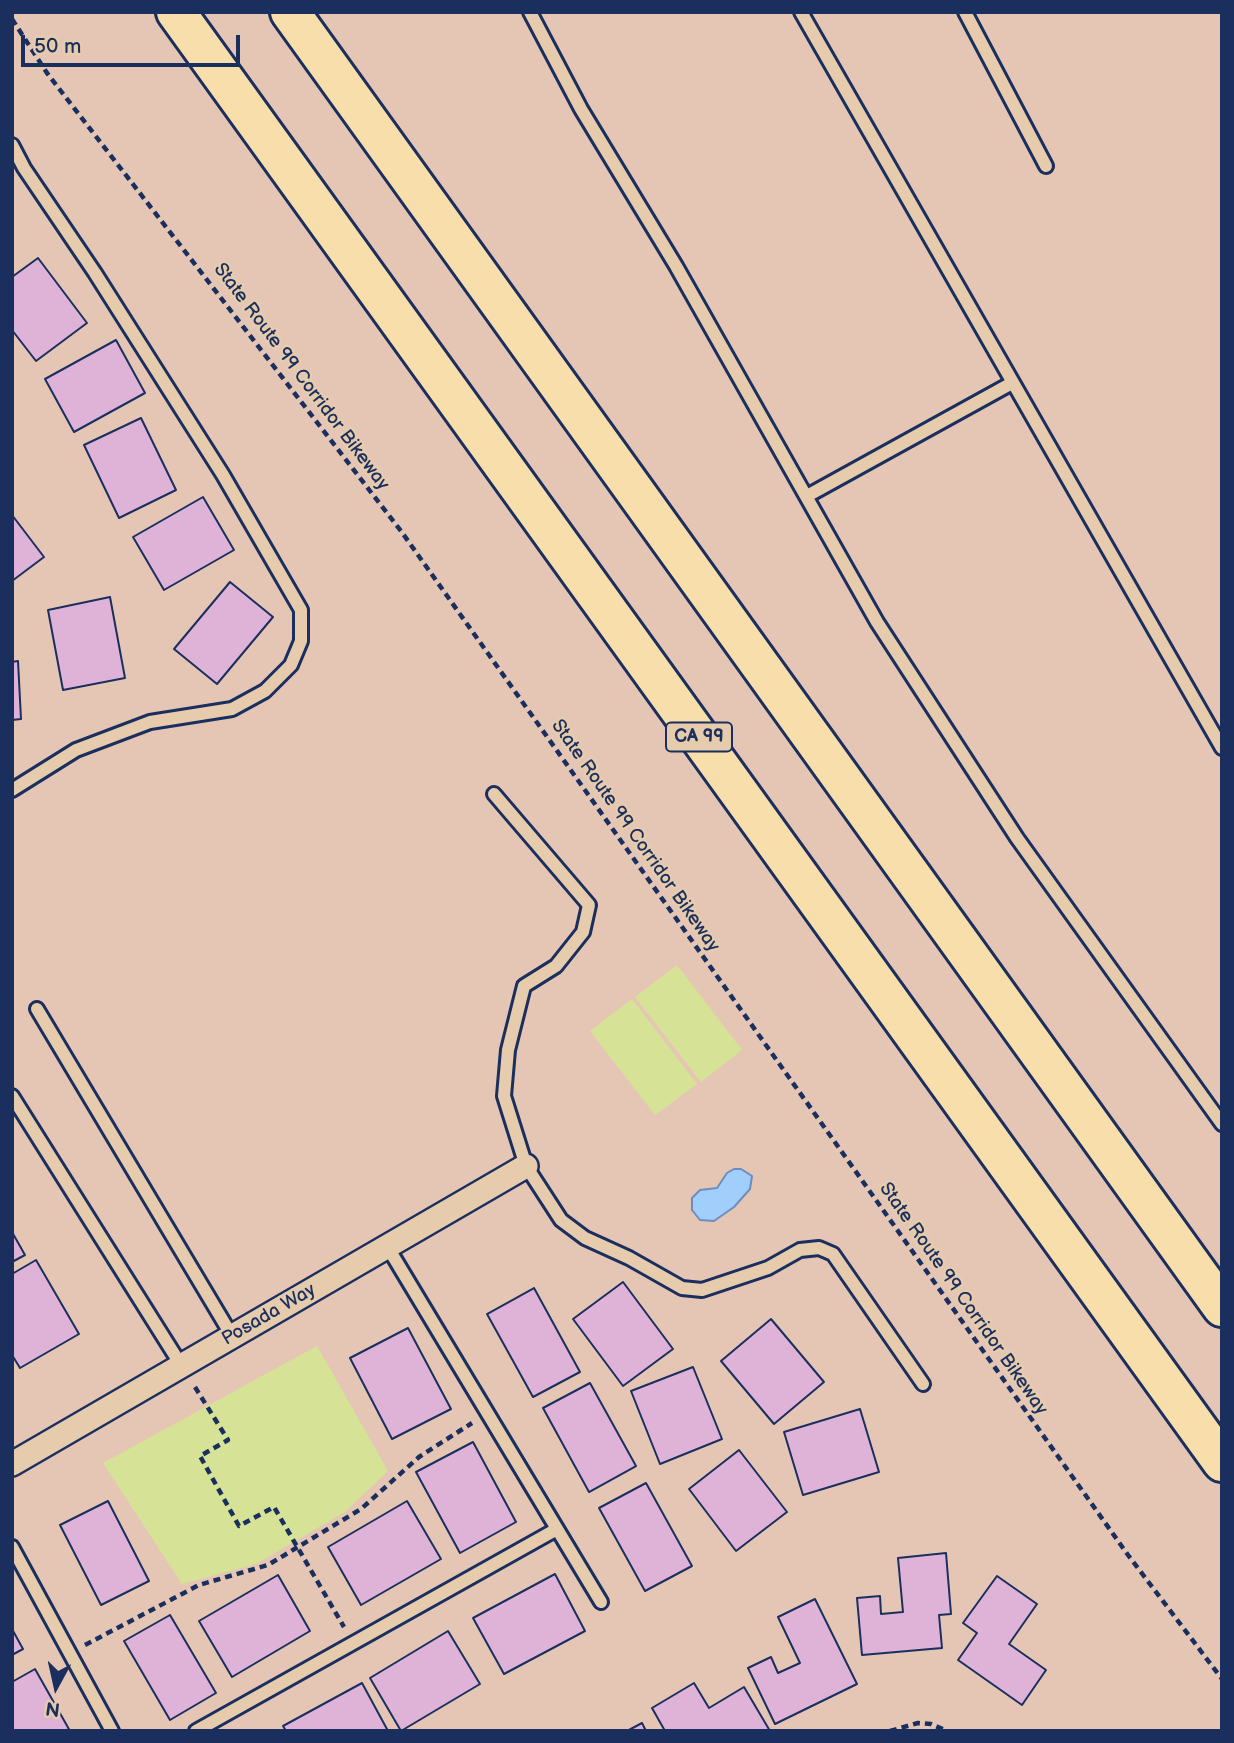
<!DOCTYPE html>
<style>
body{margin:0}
#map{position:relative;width:1234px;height:1743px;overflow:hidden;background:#e5c6b5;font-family:"Balsamiq Sans",sans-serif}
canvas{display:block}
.frame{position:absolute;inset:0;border:14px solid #1b2f5e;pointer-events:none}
.north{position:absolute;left:21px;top:1652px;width:70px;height:70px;-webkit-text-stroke:5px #e6cbad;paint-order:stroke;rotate:188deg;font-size:19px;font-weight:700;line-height:28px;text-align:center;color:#1b2f5e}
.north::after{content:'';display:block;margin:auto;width:24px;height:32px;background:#1b2f5e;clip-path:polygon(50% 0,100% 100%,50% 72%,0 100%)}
.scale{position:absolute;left:21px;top:35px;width:219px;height:32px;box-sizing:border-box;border:4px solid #1b2f5e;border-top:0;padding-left:9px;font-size:21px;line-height:24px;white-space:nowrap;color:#1b2f5e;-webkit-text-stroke:5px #e6cbad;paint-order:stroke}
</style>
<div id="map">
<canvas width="1234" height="1743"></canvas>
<div class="frame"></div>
<div class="north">N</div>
<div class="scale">50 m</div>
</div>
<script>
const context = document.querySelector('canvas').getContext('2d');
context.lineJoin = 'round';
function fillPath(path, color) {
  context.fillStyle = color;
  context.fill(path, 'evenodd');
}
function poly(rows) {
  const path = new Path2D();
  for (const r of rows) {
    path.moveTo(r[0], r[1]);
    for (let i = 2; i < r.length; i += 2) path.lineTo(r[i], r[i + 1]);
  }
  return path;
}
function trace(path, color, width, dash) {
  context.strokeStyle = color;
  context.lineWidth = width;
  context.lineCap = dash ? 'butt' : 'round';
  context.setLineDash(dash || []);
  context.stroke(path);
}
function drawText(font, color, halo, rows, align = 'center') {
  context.font = font + ' "Balsamiq Sans",sans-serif';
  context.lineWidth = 5;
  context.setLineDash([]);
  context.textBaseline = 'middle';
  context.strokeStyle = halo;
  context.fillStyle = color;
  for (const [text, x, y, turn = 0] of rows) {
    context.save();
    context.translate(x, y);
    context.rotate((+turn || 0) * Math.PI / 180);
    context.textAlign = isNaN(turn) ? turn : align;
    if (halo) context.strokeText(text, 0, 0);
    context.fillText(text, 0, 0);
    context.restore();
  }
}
const green = poly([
 [677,965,742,1050,701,1082,635,997],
 [632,999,697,1084,655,1115,590,1031],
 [317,1346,388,1471,345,1512,256,1564,182,1584,103,1463]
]);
const water = poly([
 [734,1169,741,1169,752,1176,750,1189,734,1207,714,1221,700,1220,692,1210,692,1198,700,1190,717,1188,727,1173,734,1169]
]);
const building = poly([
 [38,258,87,323,36,361,12,330,12,277,38,258],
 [116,340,145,393,74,432,45,379,116,340],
 [141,418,176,490,119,518,84,445,141,418],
 [203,497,234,550,164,590,133,537,203,497],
 [12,515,44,557,12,581,12,515],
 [230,582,273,617,217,684,174,649,230,582],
 [110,597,125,678,63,690,48,610,110,597],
 [18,661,21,719,12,720,12,662,18,661],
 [12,1232,25,1255,12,1262,12,1232],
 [36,1260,79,1334,20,1368,12,1355,12,1274,36,1260],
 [623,1282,673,1349,623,1386,573,1319,623,1282],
 [534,1288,580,1372,533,1397,487,1314,534,1288],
 [771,1319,824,1382,774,1424,721,1361,771,1319],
 [408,1328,451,1409,392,1439,350,1358,408,1328],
 [693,1367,722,1439,660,1464,631,1391,693,1367],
 [590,1383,636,1466,589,1492,543,1408,590,1383],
 [860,1409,879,1472,803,1495,784,1432,860,1409],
 [473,1442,516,1522,460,1553,416,1472,473,1442],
 [739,1450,787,1512,736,1551,689,1489,739,1450],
 [646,1483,692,1566,645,1591,599,1508,646,1483],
 [108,1501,149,1581,101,1605,60,1525,108,1501],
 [407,1501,441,1559,361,1605,328,1547,407,1501],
 [946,1553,951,1614,939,1615,942,1648,862,1655,857,1598,880,1596,881,1614,903,1612,898,1558,946,1553],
 [555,1574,585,1631,504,1674,473,1618,555,1574],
 [278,1575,310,1631,232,1677,199,1621,278,1575],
 [997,1576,1037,1604,1009,1644,1046,1670,1022,1705,958,1660,977,1633,963,1623,997,1576],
 [815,1599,857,1684,775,1724,748,1668,771,1657,778,1673,800,1663,778,1617,815,1599],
 [170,1615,216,1693,170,1720,124,1641,170,1615],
 [12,1629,23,1649,12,1655,12,1629],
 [448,1631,480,1684,401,1731,370,1678,448,1631],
 [35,1669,70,1731,12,1731,12,1682,35,1669],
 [362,1683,388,1731,286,1731,283,1726,362,1683],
 [694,1683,709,1708,744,1687,770,1731,665,1731,652,1708,694,1683],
 [642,1723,646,1731,627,1731,642,1723]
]);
const path = poly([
 [12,19,47,73,401,531,1128,1555,1222,1679],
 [195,1387,228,1440,200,1456,239,1526,274,1507,344,1627],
 [85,1645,199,1585,268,1565,361,1509,419,1457,472,1423],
 [890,1731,918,1723,931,1724,947,1731]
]);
const lane = poly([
 [530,12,581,109,676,266,877,622,1017,838,1222,1124],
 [801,12,1222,748],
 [965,12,1046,166],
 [12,145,24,168,95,273,223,475,301,610,301,641,291,665,265,691,232,709,150,722,76,750,12,790],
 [807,496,1012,383],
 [494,794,589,905,583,932,556,966,524,986,508,1050,504,1096,526,1166,561,1220,585,1238,629,1258,682,1288,702,1290,768,1268,800,1250,819,1248,833,1254,923,1384],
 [37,1009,232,1336],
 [12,1096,181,1365],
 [387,1246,601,1602],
 [12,1547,112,1731],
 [196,1731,557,1529]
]);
const street = poly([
 [12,1464,526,1166]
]);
const highway = poly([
 [176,12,1222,1462],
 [290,12,1222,1307]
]);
const shields = [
 [699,737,66]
];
const shieldNames = [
 ["CA 99",699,737]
];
const streetNames = [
 ["State Route 99 Corridor Bikeway",301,377,53],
 ["State Route 99 Corridor Bikeway",635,836,55],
 ["State Route 99 Corridor Bikeway",963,1299,55],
 ["Posada Way",269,1315,-30]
];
fillPath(green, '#d6e295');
fillPath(water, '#a2cefc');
trace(water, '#6c8ebd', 2);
fillPath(building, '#dfb3d7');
trace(building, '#1b2f5e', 2);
trace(lane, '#1b2f5e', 18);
trace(street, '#1b2f5e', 28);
trace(highway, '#1b2f5e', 44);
trace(path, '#1b2f5e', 4.5, [7, 5]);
trace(lane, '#e6cbad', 12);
trace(street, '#e6cbad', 23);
trace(highway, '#f8deab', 38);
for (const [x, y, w] of shields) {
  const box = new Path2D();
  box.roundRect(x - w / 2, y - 14.5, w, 29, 5);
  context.fillStyle = '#e6cbad';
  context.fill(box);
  trace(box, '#1b2f5e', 2);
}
drawText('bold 18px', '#1b2f5e', null, shieldNames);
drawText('19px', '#1b2f5e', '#e6cbad', streetNames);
</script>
